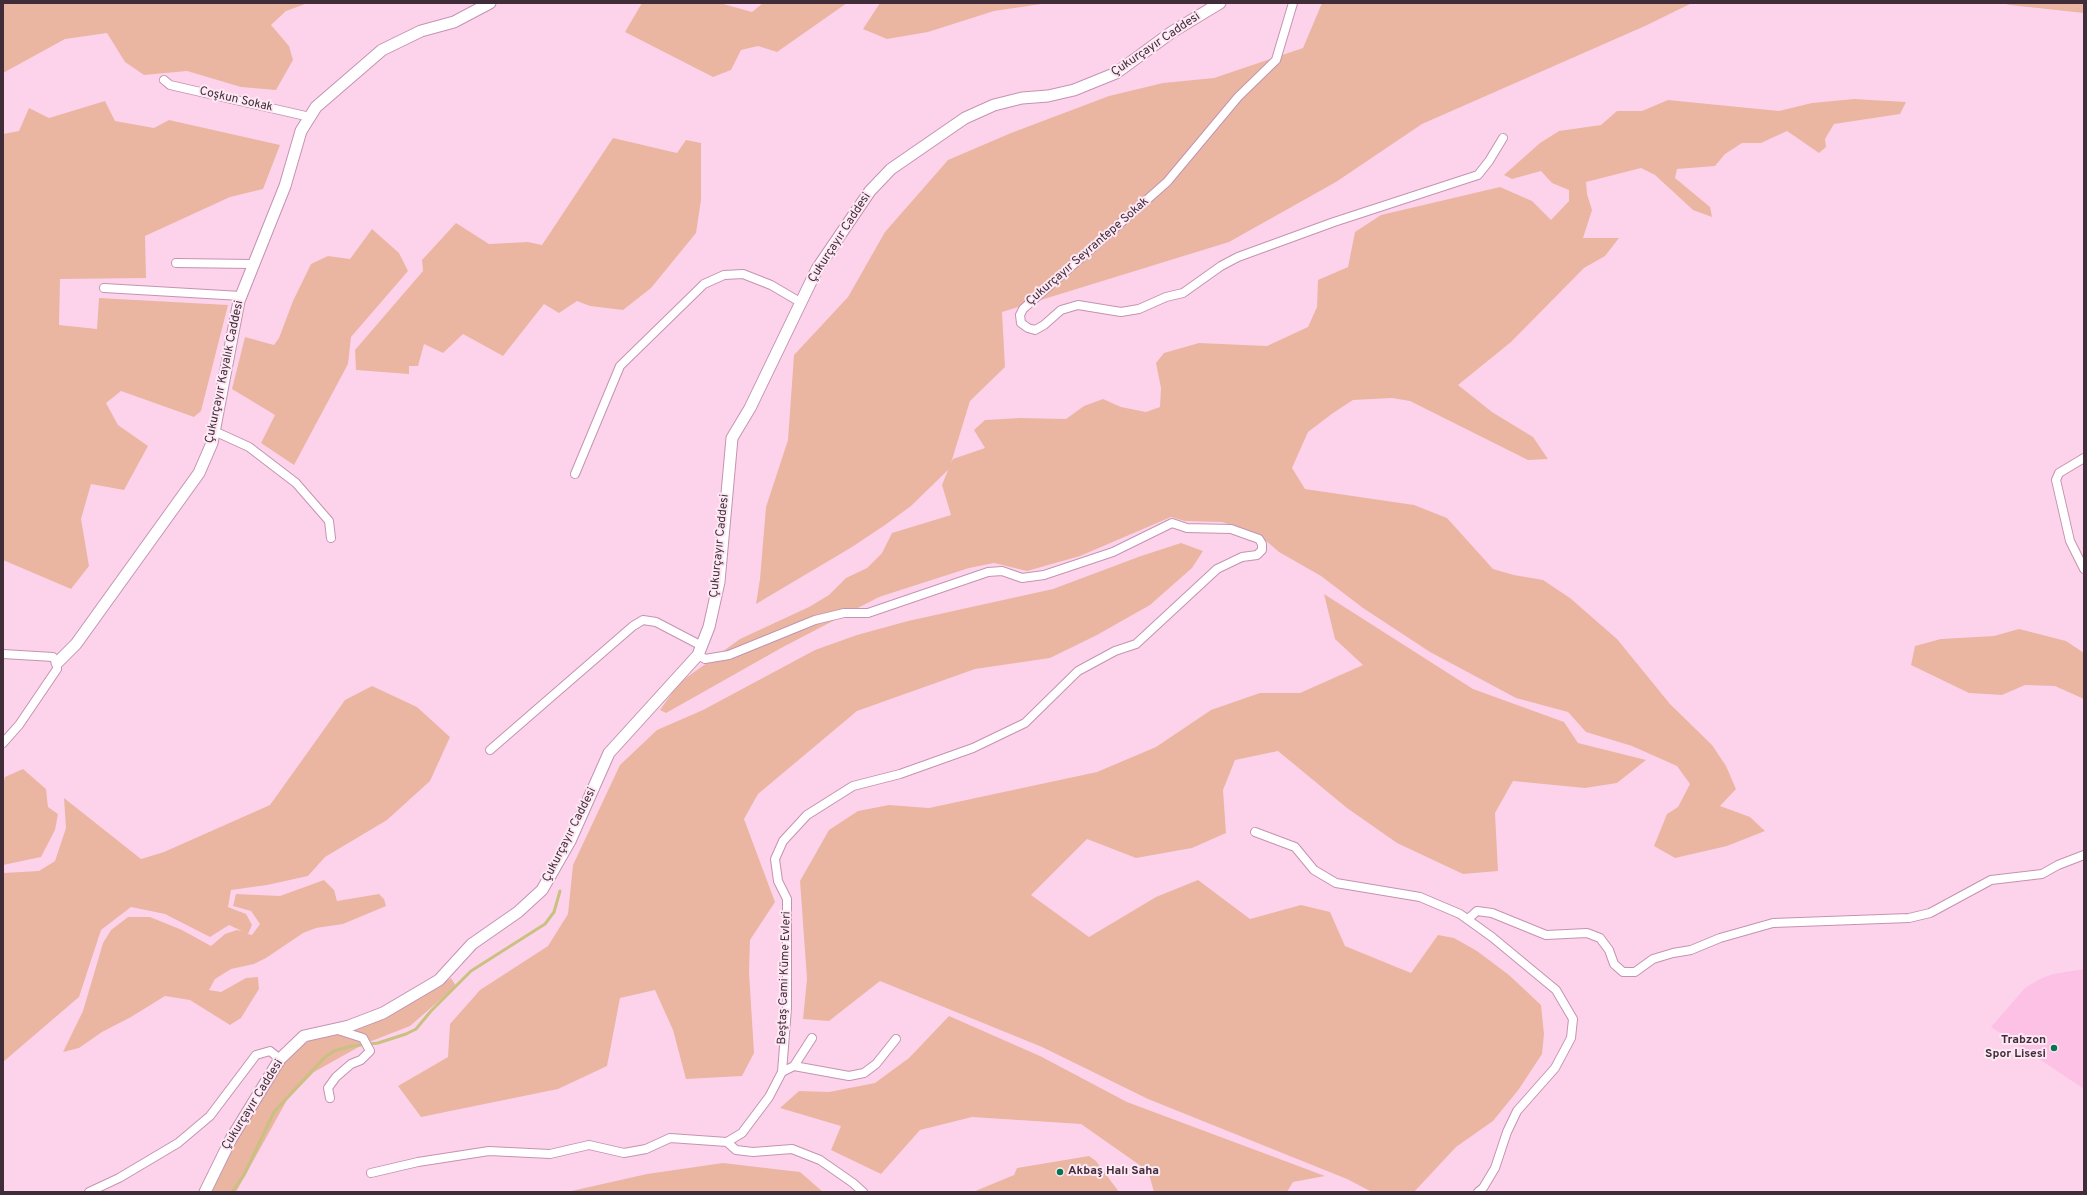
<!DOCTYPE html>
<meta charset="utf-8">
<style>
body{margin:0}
#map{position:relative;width:2087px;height:1195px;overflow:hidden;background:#fdd3ec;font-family:Overpass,sans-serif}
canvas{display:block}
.frame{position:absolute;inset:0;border:4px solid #412d3a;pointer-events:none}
</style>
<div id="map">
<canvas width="2087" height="1195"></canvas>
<div class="frame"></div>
</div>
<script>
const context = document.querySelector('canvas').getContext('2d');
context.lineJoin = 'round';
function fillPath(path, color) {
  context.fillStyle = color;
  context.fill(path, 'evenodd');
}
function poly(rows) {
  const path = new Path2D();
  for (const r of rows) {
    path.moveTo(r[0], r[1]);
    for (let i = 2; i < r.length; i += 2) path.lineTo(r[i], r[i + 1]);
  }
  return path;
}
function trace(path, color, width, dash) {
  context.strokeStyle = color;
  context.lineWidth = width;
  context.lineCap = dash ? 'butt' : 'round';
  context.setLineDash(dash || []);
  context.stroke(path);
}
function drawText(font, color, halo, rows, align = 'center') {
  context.font = font + ' Overpass,sans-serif';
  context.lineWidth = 4;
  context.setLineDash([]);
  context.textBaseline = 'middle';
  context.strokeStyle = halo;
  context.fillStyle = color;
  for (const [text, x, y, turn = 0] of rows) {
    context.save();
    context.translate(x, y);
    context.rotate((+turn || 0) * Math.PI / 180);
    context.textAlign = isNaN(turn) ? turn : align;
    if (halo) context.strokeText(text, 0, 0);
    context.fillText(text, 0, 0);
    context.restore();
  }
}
const built = poly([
 [2084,969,2084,1089,1991,1027,2025,988,2040,979,2053,974]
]);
const green = poly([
 [3,3,308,3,286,11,271,25,289,46,293,60,276,90,241,87,187,71,144,75,125,62,107,33,65,39,3,73],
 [642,3,720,3,752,12,763,3,847,3,777,52,758,46,741,50,731,70,713,77,625,32],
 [880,3,1048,3,994,11,928,32,887,39,863,29],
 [1322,3,1692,3,1645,26,1422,124,1336,182,1229,242,1002,312,1005,367,970,401,951,463,953,459,985,448,974,430,985,420,1020,418,1066,419,1084,406,1103,399,1121,407,1146,412,1160,407,1161,388,1156,363,1164,353,1199,343,1267,346,1308,327,1317,307,1318,280,1348,267,1355,232,1381,215,1500,187,1532,201,1551,220,1569,201,1569,190,1552,183,1541,171,1512,179,1504,175,1540,143,1559,131,1601,125,1617,111,1642,111,1668,100,1779,111,1812,103,1854,99,1906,102,1900,114,1834,124,1825,139,1826,147,1819,153,1787,131,1761,143,1742,143,1725,154,1715,166,1677,169,1675,178,1710,207,1712,217,1693,210,1655,175,1641,168,1586,182,1587,194,1592,210,1583,238,1619,238,1605,256,1584,268,1511,342,1458,385,1492,412,1533,437,1548,459,1528,460,1410,401,1392,398,1353,400,1333,413,1308,432,1292,468,1305,489,1414,505,1447,518,1493,569,1514,575,1543,580,1570,598,1617,639,1670,704,1712,745,1726,766,1736,789,1720,806,1750,817,1765,831,1727,846,1675,858,1654,846,1667,814,1678,807,1690,784,1677,766,1632,746,1586,732,1568,712,1516,698,1430,652,1363,608,1321,576,1279,552,1258,534,1222,522,1185,521,1171,517,1080,556,1027,571,994,563,969,568,879,597,783,647,666,713,660,710,679,683,740,639,809,607,829,595,846,578,867,568,882,553,892,533,951,515,942,485,948,470,911,506,885,525,852,547,756,604,760,579,766,507,788,440,794,355,848,297,885,232,948,160,1011,133,1109,96,1163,83,1214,78,1303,48],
 [2001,3,2084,3,2084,13,2010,5],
 [105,101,115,121,154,128,169,120,280,145,263,189,230,197,145,236,146,278,60,279,59,325,97,329,99,298,228,305,201,411,194,417,121,391,106,403,118,425,148,446,124,490,91,484,81,519,89,566,71,589,3,560,3,134,19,131,29,108,49,118],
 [613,138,677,153,686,140,701,143,701,200,696,233,651,288,623,310,590,306,577,301,559,313,544,304,503,356,463,334,443,353,424,344,418,366,409,366,409,374,356,370,355,350,423,271,422,260,456,223,489,244,528,242,542,245],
 [372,229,399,253,408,271,351,337,348,364,294,465,261,443,275,415,232,389,245,337,274,345,279,338,293,301,311,264,328,256,350,259],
 [1181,543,1203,551,1192,568,1150,605,1097,635,1050,658,975,669,857,711,758,794,744,819,775,902,750,940,749,972,754,1053,742,1076,686,1079,673,1030,655,990,620,998,607,1066,558,1089,421,1117,398,1086,448,1057,450,1024,480,990,548,946,568,914,573,865,620,765,657,730,703,710,815,650,857,635,908,621,1053,589,1141,556],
 [1324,594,1473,689,1564,722,1578,743,1646,760,1617,783,1585,788,1513,781,1495,813,1498,871,1463,874,1397,843,1347,808,1278,751,1235,760,1223,790,1226,833,1192,848,1136,858,1087,839,1031,895,1089,937,1156,897,1198,880,1250,919,1301,905,1330,912,1345,946,1411,973,1438,935,1454,938,1477,951,1509,975,1541,1005,1544,1034,1542,1054,1519,1089,1493,1121,1456,1147,1414,1192,1372,1192,1347,1179,1148,1099,1042,1047,880,981,829,1021,803,1019,807,979,800,881,829,830,858,811,889,805,929,808,1097,772,1156,747,1211,710,1260,693,1300,693,1363,665,1335,639],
 [2019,629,2066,641,2084,653,2084,699,2055,686,2025,685,2002,695,1969,693,1911,665,1915,646,1941,639,1994,636],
 [372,686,417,707,450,737,430,781,387,820,325,857,308,876,267,885,231,890,228,907,246,914,252,925,248,934,252,935,260,924,251,911,233,906,236,894,280,896,324,880,334,890,337,901,379,894,384,899,386,906,343,924,316,928,303,933,266,958,254,964,231,969,215,979,209,990,221,992,246,978,258,977,259,989,241,1018,230,1025,190,1000,165,996,131,1017,102,1032,79,1048,63,1052,83,1011,103,943,111,930,128,917,150,917,182,930,211,946,225,934,237,930,242,931,229,925,210,937,165,914,131,907,101,930,79,997,3,1062,3,873,39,871,55,861,66,828,64,798,141,859,164,852,270,805,345,700],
 [23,769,46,789,48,807,58,814,55,830,41,857,3,865,3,784,5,777],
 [451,978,456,986,410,1026,364,1044,314,1072,287,1100,236,1192,210,1192,228,1152,285,1060,300,1046,313,1039,425,994],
 [949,1016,1040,1056,1127,1102,1325,1176,1293,1182,1287,1192,1154,1192,1148,1171,1081,1124,972,1117,920,1130,881,1174,831,1150,841,1126,780,1108,799,1091,829,1092,875,1083,909,1058],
 [1089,1156,1096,1161,1119,1192,973,1192,1014,1175,1017,1168],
 [723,1163,800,1172,823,1192,567,1192,647,1174]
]);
const stream = poly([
 [232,1192,244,1175,274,1112,325,1057,334,1051,352,1046,378,1043,406,1034,416,1029,431,1011,471,971,545,924,554,912,560,891]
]);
const minor = poly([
 [1293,3,1276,60,1238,97,1167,182,1023,309,1020,315,1021,323,1028,328,1035,330,1044,325,1061,310,1078,305,1121,312,1139,309,1166,297,1183,293,1221,266,1238,257,1334,222,1478,175,1489,161,1503,138],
 [164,80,170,85,310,117],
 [176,263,253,264],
 [104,288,241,296],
 [214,431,249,447,296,483,329,521,331,538],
 [2084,458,2059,473,2056,480,2070,541,2084,569],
 [575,474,620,366,704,284,724,275,743,274,771,285,800,302],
 [3,654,53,657,57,663,57,669,19,725,3,743],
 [490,750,633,626,643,620,656,622,702,646],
 [1255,832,1295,847,1314,870,1336,883,1420,897,1460,914,1492,937,1556,990,1573,1019,1571,1038,1555,1068,1517,1111,1507,1132,1495,1168,1483,1188,1478,1192],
 [1468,919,1477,911,1492,913,1546,935,1587,933,1600,938,1609,950,1614,964,1623,972,1635,972,1653,959,1673,953,1691,950,1720,938,1773,923,1909,918,1930,913,1991,880,2042,874,2058,865,2084,855],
 [794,1066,812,1038],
 [782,1072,794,1066,849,1076,864,1073,876,1064,896,1039],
 [330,1098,328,1088,336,1077,351,1064,361,1060,370,1051,363,1038,338,1030],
 [727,1142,736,1150,753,1152,792,1149,820,1160,853,1183,863,1192],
 [371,1173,418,1162,489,1151,550,1154,589,1145,624,1153,646,1149,670,1138,727,1142,742,1133,769,1097,782,1072,787,1008,787,899,778,881,775,859,783,841,807,815,853,786,900,774,973,748,1025,723,1078,671,1115,651,1136,644,1217,569,1242,557,1257,555,1262,550,1262,544,1259,539,1231,529,1187,528,1172,523,1113,552,1044,575,1022,578,1002,571,988,572,868,613,844,613,815,620,729,655,705,659,698,655],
 [89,1192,119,1178,178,1143,210,1116,256,1055,270,1051,280,1059]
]);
const tertiary = poly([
 [57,663,76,644,199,473,212,443,239,301,285,186,301,131,316,107,382,50,421,31,454,22,490,3],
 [205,1192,231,1139,280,1059,304,1036,349,1026,383,1013,439,980,472,944,518,912,542,890,570,841,609,753,698,655,709,627,719,582,732,438,750,408,817,269,870,191,891,169,965,118,994,105,1022,98,1048,96,1074,90,1116,73,1172,32,1220,3]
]);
const markers = [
 [2054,1048,4,"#06754f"],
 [1060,1172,4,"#06754f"]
];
const streetNames = [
 ["Çukurçayır Caddesi",1156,45,-34],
 ["Coşkun Sokak",236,100,13],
 ["Çukurçayır Caddesi",840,238,-57],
 ["Çukurçayır Seyrantepe Sokak",1088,252,-41],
 ["Çukurçayır Kayalık Caddesi",225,372,-78],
 ["Çukurçayır Caddesi",720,546,-84],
 ["Çukurçayır Caddesi",570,835,-63],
 ["Beştaş Cami Küme Evleri",785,978,-88],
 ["Çukurçayır Caddesi",253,1105,-58]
];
const poiNames = [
 ["Trabzon",2046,1041],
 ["Spor Lisesi",2046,1055],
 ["Akbaş Halı Saha",1068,1172,"left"]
];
fillPath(built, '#fcc1e5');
fillPath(green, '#eab6a2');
trace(stream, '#c9c181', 3);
trace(minor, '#c493b1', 10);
trace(tertiary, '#c493b1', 13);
trace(minor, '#fff', 8);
trace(tertiary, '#fff', 11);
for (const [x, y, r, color] of markers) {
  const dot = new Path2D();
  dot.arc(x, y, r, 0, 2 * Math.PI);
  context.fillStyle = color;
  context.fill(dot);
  trace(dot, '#fde8f4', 1.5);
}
drawText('12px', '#412d3a', '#fde8f4', streetNames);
drawText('bold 12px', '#412d3a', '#fde8f4', poiNames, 'right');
</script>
